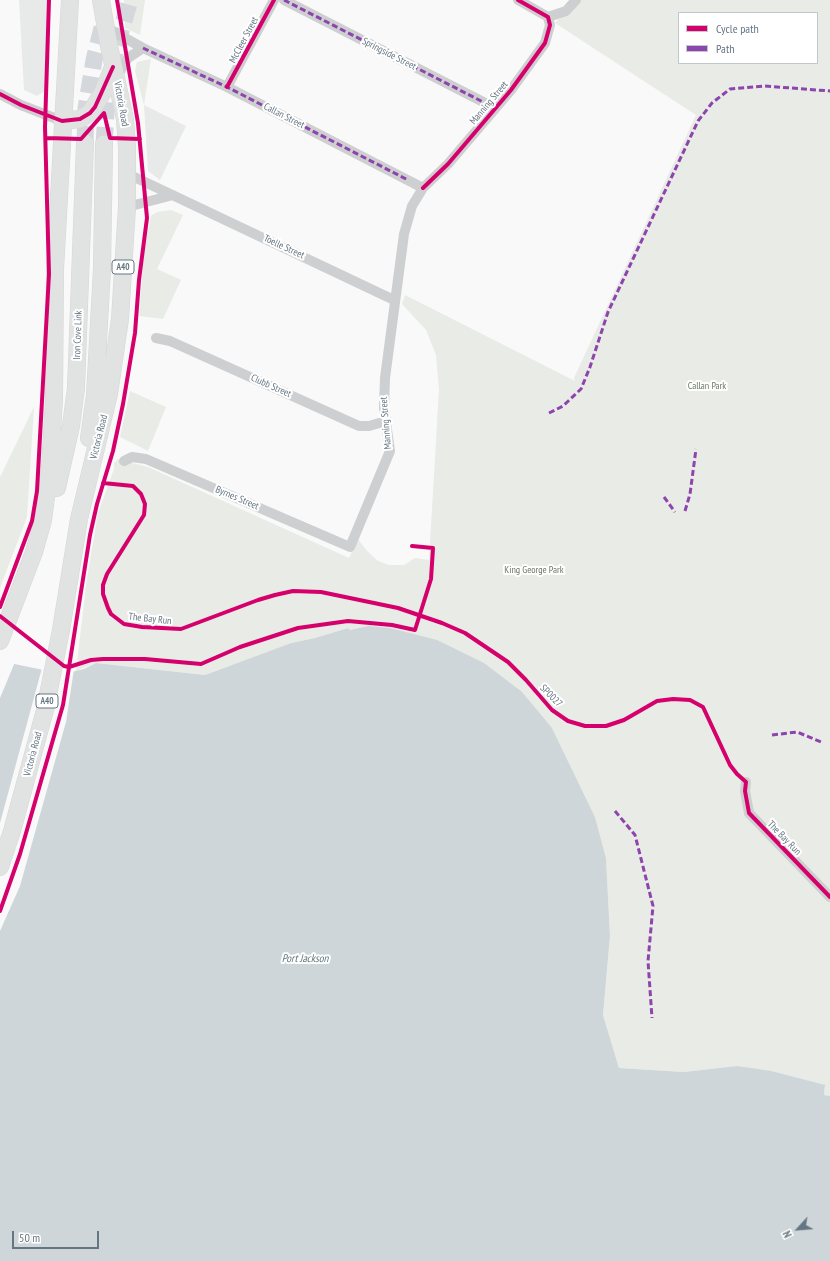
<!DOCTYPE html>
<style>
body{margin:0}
#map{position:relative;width:830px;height:1261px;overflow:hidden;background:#f9f9f9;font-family:"PT Sans Narrow",sans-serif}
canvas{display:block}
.legend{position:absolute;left:678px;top:12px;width:140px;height:52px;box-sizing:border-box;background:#fff;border:1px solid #c1c8cd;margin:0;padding:5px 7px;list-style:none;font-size:12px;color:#657683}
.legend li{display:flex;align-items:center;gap:8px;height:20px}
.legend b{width:20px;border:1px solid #c1c8cd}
.north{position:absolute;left:778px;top:1209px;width:40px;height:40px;-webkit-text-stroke:3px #fff;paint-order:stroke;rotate:244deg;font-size:11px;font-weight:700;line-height:16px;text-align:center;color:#657683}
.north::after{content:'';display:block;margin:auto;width:14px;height:18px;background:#657683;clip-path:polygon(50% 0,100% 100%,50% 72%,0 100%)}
.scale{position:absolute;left:12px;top:1231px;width:87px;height:18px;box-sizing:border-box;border:2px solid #657683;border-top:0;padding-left:5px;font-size:12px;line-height:14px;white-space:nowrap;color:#657683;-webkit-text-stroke:3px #fff;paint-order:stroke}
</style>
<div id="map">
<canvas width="830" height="1261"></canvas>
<ul class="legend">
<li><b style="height:5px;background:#d6006c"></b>Cycle path</li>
<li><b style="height:5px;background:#8e44ad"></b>Path</li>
</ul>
<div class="north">N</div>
<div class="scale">50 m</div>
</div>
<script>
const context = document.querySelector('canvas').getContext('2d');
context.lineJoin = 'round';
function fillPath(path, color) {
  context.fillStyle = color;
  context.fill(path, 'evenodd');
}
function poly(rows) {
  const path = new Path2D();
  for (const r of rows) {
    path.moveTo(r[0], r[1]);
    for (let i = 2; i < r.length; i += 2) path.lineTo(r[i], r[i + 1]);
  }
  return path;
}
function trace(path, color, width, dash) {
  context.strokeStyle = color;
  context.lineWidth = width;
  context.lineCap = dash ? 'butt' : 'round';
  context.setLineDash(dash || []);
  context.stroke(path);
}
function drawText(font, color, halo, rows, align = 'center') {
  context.font = font + ' "PT Sans Narrow",sans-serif';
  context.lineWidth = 4;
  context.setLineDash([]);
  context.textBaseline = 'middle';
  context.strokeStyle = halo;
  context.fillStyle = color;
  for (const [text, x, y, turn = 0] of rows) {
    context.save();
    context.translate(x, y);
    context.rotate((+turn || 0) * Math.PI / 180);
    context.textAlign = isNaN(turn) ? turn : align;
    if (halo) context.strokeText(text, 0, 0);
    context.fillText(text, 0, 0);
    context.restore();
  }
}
const built = poly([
 [19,0,48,0,45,91,37,96,24,90],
 [144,105,186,126,160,180,148,171]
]);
const green = poly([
 [124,0,145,0,140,35,125,28],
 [577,0,830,0,830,1096,824,1095,825,1086,738,1066,684,1072,619,1068,603,1015,610,936,606,858,595,817,552,728,368,626,350,630,348,628,315,638,291,643,205,675,96,663,76,671,87,578,98,513,114,469,114,462,116,462,117,459,148,467,349,558,358,539,367,551,378,561,389,565,404,565,415,558,429,560,439,390,436,355,426,330,402,304,405,295,575,381,574,378,696,115,555,23],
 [679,13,817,13,817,63,679,63],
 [151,59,144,105,135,71,137,62],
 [171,210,183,215,157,269,181,280,163,319,139,316,144,252,151,216,157,212],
 [130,391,166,407,148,451,120,437],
 [34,407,27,517,0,588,0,477]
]);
const water = poly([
 [368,626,390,628,437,640,484,663,522,692,552,728,595,817,606,858,610,936,603,1015,619,1068,684,1072,737,1066,771,1071,825,1085,824,1095,830,1096,830,1261,0,1261,0,661,63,674,84,669,96,663,205,675,291,643,315,638,348,628,350,630]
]);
const pier = poly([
 [0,659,15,662,0,698],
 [42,668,63,672,74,669,66,722,20,886,0,931,0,823]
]);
const highwayTunnel = poly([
 [85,143,86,108,94,60,105,16],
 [104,144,107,99,115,52,130,0]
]);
const street = poly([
 [284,0,495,108],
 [518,0,548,17],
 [548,17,566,11,576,0],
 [105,27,143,48,227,87,423,188],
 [116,78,128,58,143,48],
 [227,87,274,0],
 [0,94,21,105,62,121],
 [128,174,394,300],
 [127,207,173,195],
 [156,338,170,341,359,426,369,426,386,421],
 [124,461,132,457,146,459,350,547,390,451,384,408,385,378,404,234,412,206,423,188,448,164,471,137,511,90,545,43,550,25,548,17],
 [746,782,745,791,749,813,830,897]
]);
const highway = poly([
 [62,121,80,119,90,113,103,92,113,67],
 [89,438,95,395,102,269,104,144],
 [57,488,71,426,76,388,85,143],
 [0,641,34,552,43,520,50,467,54,399,55,269,70,0],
 [0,867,12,831,45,710,61,630,79,519,109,394,120,319,127,207,127,147,125,119,109,46,101,0]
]);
const quiet = poly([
 [284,0,483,102],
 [143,48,227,87,408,180],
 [549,413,563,406,581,389,590,367,608,312,698,121,712,103,730,89,765,86,830,91],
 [664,497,675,512],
 [685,511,690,494,696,449],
 [772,735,797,732,821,742],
 [615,811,635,835,653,906,648,961,652,1018]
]);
const cycleway = poly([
 [227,87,274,0],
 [0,94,21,105,62,121,80,119,90,113,95,107,113,67],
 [47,138,81,139,104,113,110,138,140,139],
 [423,188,448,164,471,137,511,90,545,43,550,25,548,17,518,0],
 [103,483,133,486,141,494,145,504,144,515,107,574,103,585,103,594,108,608,111,614,124,624,142,627,181,629,258,600,275,595,293,591,321,592,398,608,442,623,465,633,508,662,526,680,552,710,568,721,585,726,606,726,624,720,657,701,673,699,690,700,703,707,730,765,737,774,746,782,745,791,749,813,830,897],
 [0,607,32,521,37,491,49,274,45,127,49,0],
 [0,616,64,666,69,667,91,660,103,659,145,659,201,664,240,647,298,628,348,621,392,625,415,630,431,579,433,548,412,546],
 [0,911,20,854,63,705,90,535,97,504,113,451,123,404,135,333,139,280,147,218,138,123,117,0]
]);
const shields = [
 [123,267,22],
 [47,701,22]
];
const shieldNames = [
 ["A40",123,267],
 ["A40",47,701]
];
const streetNames = [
 ["McCleer Street",244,40,-62],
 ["Springside Street",389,54,27],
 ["Manning Street",489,103,-50],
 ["Victoria Road",121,104,80],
 ["Callan Street",284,116,27],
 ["Toelle Street",284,247,25],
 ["Iron Cove Link",78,335,-88],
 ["Clubb Street",271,386,24],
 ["Manning Street",386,423,-95],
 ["Victoria Road",99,437,-76],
 ["Byrnes Street",237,498,23],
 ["The Bay Run",150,619,6],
 ["SP0027",551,696,45],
 ["Victoria Road",33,754,-75],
 ["The Bay Run",784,838,46]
];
const parkNames = [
 ["Callan Park",707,386],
 ["King George Park",534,570]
];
const waterNames = [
 ["Port Jackson",305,959]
];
fillPath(built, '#e8e9e9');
fillPath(green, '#e8ebe6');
fillPath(water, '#ced6d9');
fillPath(pier, '#f9f9f9');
trace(highwayTunnel, '#d4d8dc', 17, [17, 8]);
trace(highway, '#d5d6d6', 18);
trace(street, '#cecfd0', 10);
trace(highway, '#e1e2e2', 17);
trace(quiet, '#8e44ad', 3, [6, 3]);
trace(cycleway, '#d6006c', 4);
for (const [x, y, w] of shields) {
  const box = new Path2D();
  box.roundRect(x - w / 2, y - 7, w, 14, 3);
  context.fillStyle = '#fff';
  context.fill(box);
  trace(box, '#657683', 1);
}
drawText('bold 9px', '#657683', null, shieldNames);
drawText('10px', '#657683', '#fff', streetNames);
drawText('10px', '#687a64', '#fff', parkNames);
drawText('italic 11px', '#60757c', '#fff', waterNames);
</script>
